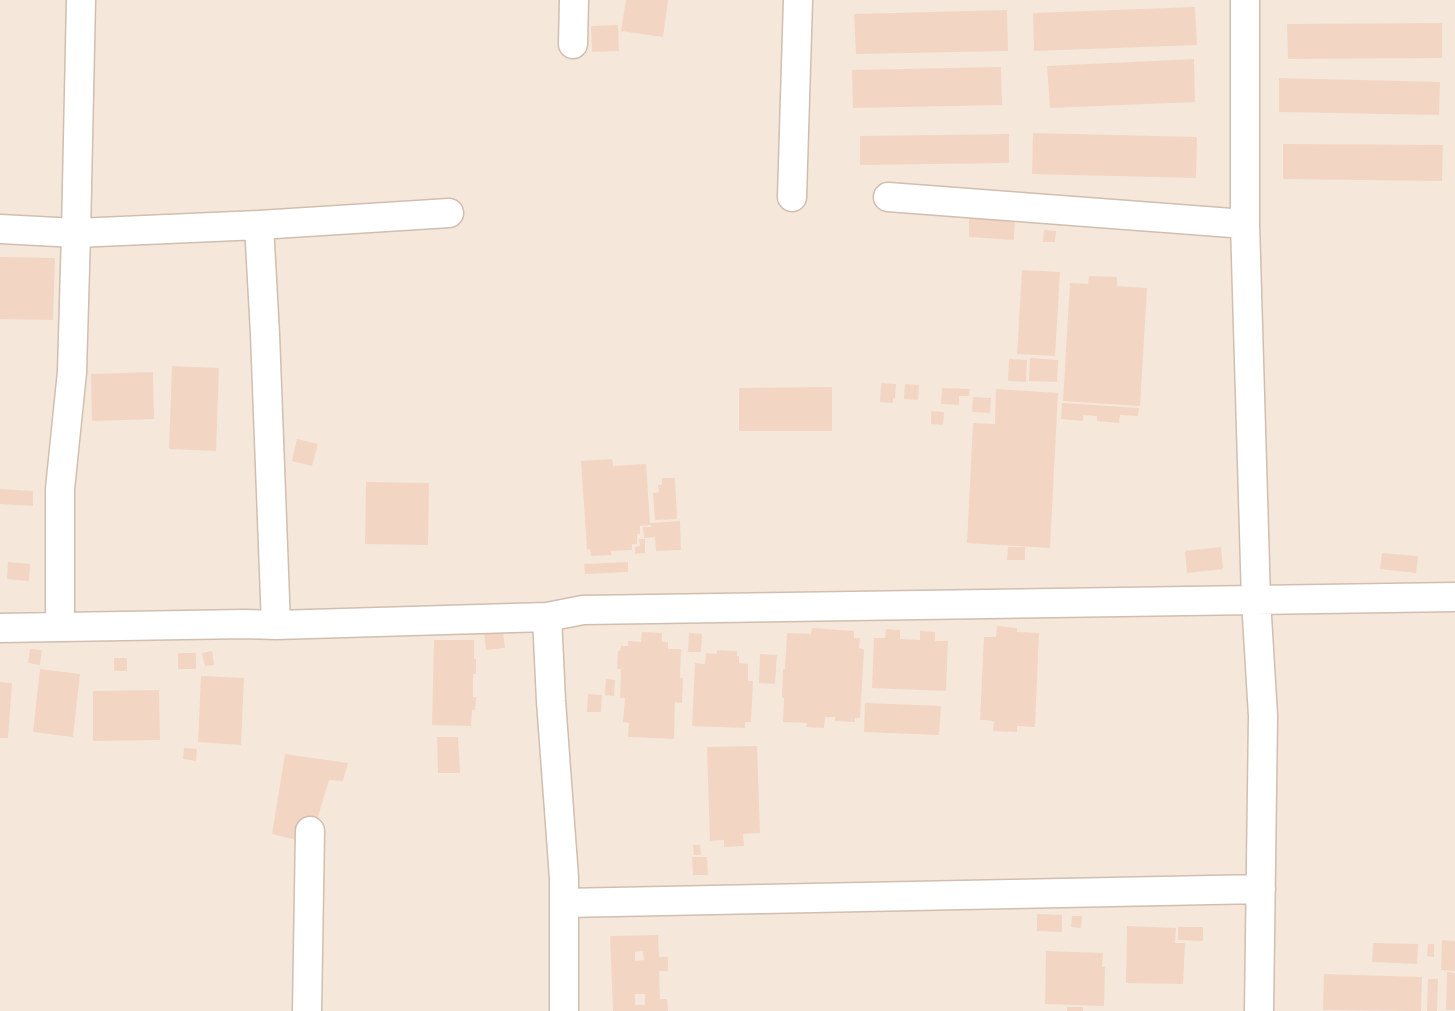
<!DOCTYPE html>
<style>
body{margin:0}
canvas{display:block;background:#fdf6ec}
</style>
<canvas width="1455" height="1011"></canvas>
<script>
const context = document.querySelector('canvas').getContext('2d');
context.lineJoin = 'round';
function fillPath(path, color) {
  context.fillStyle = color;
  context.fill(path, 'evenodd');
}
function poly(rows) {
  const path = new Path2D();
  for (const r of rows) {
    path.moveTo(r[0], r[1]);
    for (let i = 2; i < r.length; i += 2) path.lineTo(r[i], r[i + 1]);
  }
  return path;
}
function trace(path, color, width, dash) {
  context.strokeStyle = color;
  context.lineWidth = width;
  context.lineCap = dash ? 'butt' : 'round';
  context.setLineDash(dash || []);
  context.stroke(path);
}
const residential = poly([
 [0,0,1455,0,1455,1011,0,1011]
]);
const building = poly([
 [626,0,668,0,663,37,621,31],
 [1195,7,1197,45,1034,51,1033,13],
 [1007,10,1008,51,856,54,854,14],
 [1442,23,1442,58,1288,59,1287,24],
 [618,25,619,51,592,52,591,26],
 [1194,59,1195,102,1050,108,1047,66],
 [1001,67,1002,105,853,108,852,70],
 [1279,78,1440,82,1439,115,1279,112],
 [1033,133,1197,137,1196,178,1032,174],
 [1009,134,1009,163,860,165,860,136],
 [1283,144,1443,145,1442,181,1283,179],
 [969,216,1015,218,1014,240,969,237],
 [1044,230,1056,231,1055,242,1043,242],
 [0,257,55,258,53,320,0,319],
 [1022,270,1060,272,1055,356,1017,354],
 [1089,276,1117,277,1117,286,1147,288,1140,406,1063,401,1070,283,1088,284],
 [1030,358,1058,360,1057,382,1029,381],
 [1009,359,1027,360,1026,382,1008,381],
 [172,366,219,368,216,451,169,449],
 [153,372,154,419,92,421,91,374],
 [881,383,896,384,895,399,893,398,893,403,880,402],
 [905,384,919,385,918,400,904,399],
 [832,387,832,431,739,431,739,388],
 [942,388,970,389,969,396,959,396,959,405,941,404],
 [996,389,1058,393,1050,548,967,543,973,423,995,424],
 [973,397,991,398,990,413,972,412],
 [1062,403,1139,408,1138,416,1120,415,1119,423,1097,421,1097,416,1083,415,1083,421,1061,419],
 [931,411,944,412,943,425,931,424],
 [297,439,318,444,312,466,292,461],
 [612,459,613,466,646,464,650,523,680,521,681,550,656,551,655,537,644,538,643,527,651,527,651,525,640,526,640,534,637,534,637,544,632,544,632,550,611,551,611,555,591,556,590,549,587,550,581,461],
 [662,478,675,478,677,519,655,520,653,493,659,492,658,485,662,485],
 [366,482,429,483,428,545,365,544],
 [0,489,33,491,33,506,0,504],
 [639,539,645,539,645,553,635,554,635,547,640,546],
 [1008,547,1025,547,1025,560,1007,560],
 [1221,547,1223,569,1187,573,1185,551],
 [1382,553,1418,556,1416,573,1380,569],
 [8,562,30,564,29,581,7,579],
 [628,562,628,572,585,574,584,564],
 [997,626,1017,628,1017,632,1039,633,1035,727,1017,726,1017,732,993,731,994,721,980,720,984,637,996,637],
 [812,628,854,631,854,638,860,638,859,648,864,649,860,718,855,718,855,722,835,721,835,717,825,717,824,728,806,727,807,723,783,722,784,698,782,697,783,669,785,669,787,633,811,634],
 [886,629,900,630,900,639,920,640,920,631,935,632,935,641,948,641,946,691,872,688,874,638,885,638],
 [503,632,505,648,486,650,484,634],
 [642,632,662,633,662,642,668,642,668,649,681,649,680,678,683,678,682,703,675,702,674,739,628,737,629,723,623,722,625,698,620,698,621,669,617,669,618,651,620,651,621,646,628,646,628,641,641,642],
 [689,633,702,634,701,652,688,652],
 [434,640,474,640,474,659,476,659,476,674,473,674,473,697,476,697,475,710,472,710,471,726,432,725],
 [30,649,42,650,40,665,28,663],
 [717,650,737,651,737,656,739,656,739,663,748,664,748,681,753,681,751,722,745,722,745,728,692,726,695,663,705,664,706,653,717,654],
 [212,651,214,665,205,666,202,653],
 [178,653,196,653,196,669,178,669],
 [760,654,777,655,775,684,759,683],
 [114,658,127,658,127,671,114,671],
 [40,669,80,674,73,737,33,732],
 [201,676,244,678,241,745,198,742],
 [606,679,615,680,614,696,605,695],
 [0,682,12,683,8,738,0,738],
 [159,690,160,740,93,741,93,691],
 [588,694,602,695,601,712,587,712],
 [865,703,941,706,939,735,864,732],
 [437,737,458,737,460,773,438,773],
 [757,746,760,833,743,834,744,846,724,847,724,840,710,841,707,747],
 [184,748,197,749,196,761,183,759],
 [285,754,348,763,343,781,329,780,317,820,303,818,297,840,272,834],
 [693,845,700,845,701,855,694,855],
 [692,857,707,857,708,875,693,875],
 [1037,914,1062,915,1062,932,1037,931],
 [1072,916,1082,916,1081,928,1071,927],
 [1127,926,1176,928,1175,943,1185,943,1183,984,1126,983],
 [1178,927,1203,927,1203,941,1178,940],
 [658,935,659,957,668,957,668,971,659,971,660,999,667,999,668,1011,613,1011,610,936],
 [643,951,644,960,635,961,635,952],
 [635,994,645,994,645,1005,635,1005],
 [1442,940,1455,941,1455,971,1441,970],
 [1373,943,1418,944,1417,964,1372,962],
 [1428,944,1434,944,1434,957,1427,956],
 [1046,951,1103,953,1102,967,1105,967,1104,1006,1045,1004],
 [1447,972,1455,973,1455,1010,1446,1010],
 [1324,974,1422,977,1421,1011,1323,1010],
 [1428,979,1438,979,1437,1011,1427,1011],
 [1067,1007,1083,1007,1083,1011,1067,1011]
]);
const minor = poly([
 [1245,0,1245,224,1256,600,1263,716,1259,1011],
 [573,44,574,0],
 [792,197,798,0],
 [888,197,1245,224],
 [259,225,265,334,276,625],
 [0,229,76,233,81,0],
 [60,627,60,489,72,372,76,233,259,225,449,213],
 [0,628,245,624,276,625,547,617],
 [564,903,1261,889],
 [307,1011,310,831],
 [564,1011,564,878,551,701,547,617,583,610,652,609,1455,597]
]);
fillPath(residential, '#f5e8da');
fillPath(building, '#f3d5c3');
trace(minor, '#d1beb0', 31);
trace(minor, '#fff', 28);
</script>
